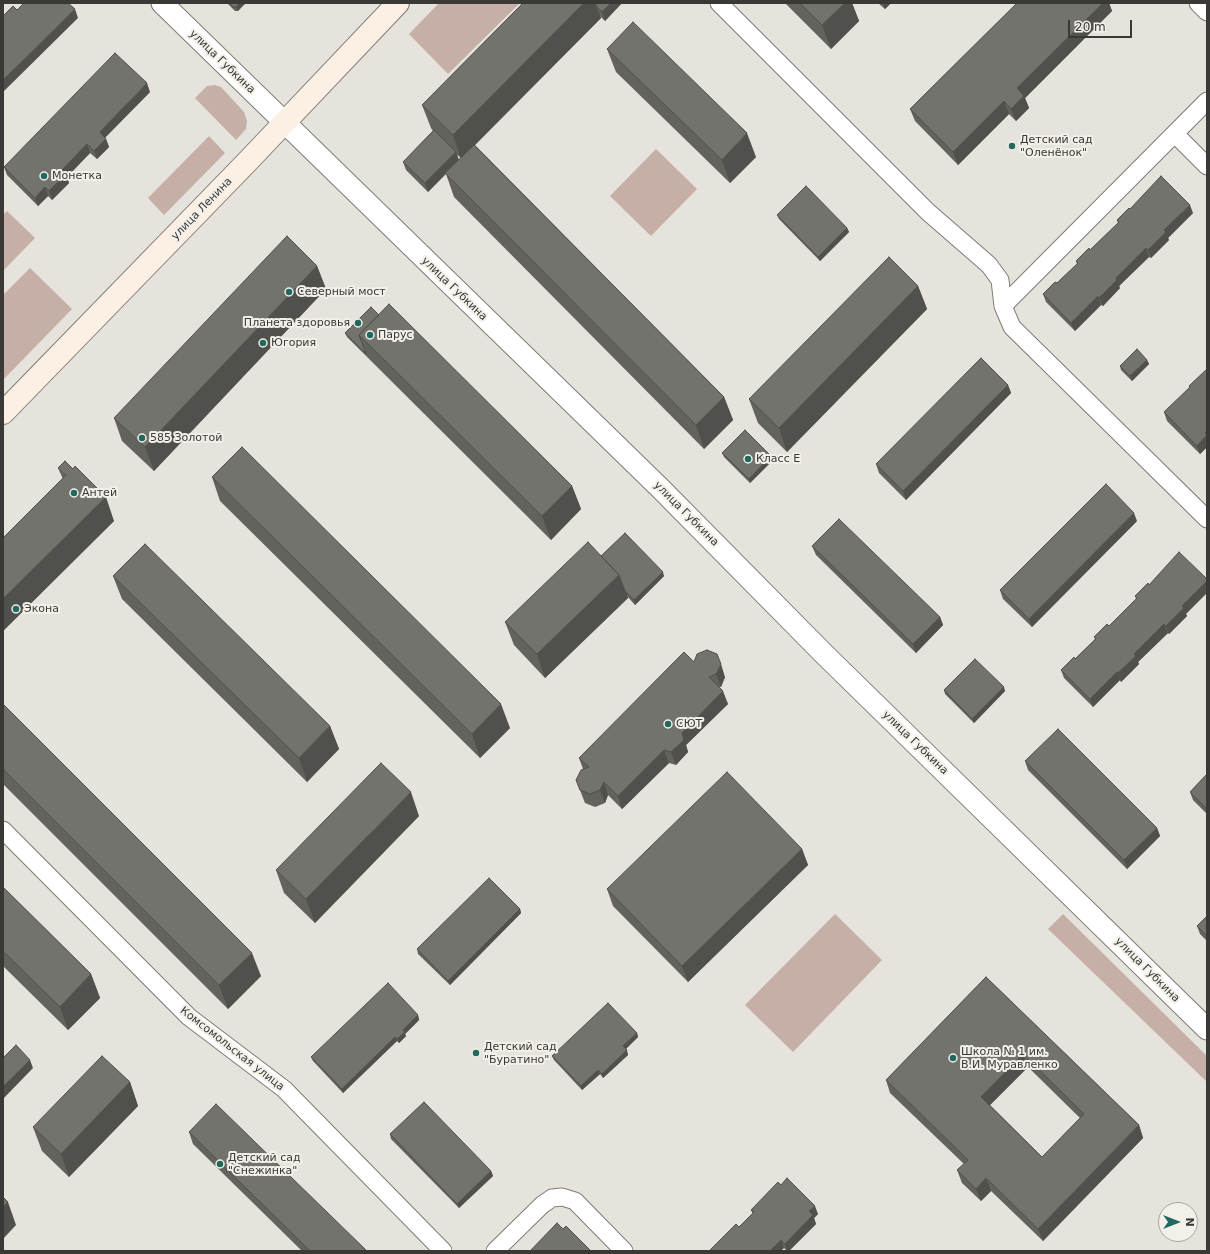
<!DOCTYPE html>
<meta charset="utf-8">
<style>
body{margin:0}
#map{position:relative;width:1210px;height:1254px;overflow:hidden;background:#e6e2dc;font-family:"DejaVu Sans",sans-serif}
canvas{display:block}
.frame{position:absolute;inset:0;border:4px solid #3a3936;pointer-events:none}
.north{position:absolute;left:1158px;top:1202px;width:40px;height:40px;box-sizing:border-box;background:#f3efe9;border:1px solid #a9a6a1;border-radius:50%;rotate:90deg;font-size:11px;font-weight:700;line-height:16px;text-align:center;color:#3a3936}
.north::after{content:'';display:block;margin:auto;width:14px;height:18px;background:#21695e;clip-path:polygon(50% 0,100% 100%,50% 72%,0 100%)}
.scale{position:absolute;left:1068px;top:20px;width:64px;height:18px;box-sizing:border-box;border:2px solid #3a3936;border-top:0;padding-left:5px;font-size:12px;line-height:14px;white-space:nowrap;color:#3a3936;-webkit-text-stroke:3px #f3efe9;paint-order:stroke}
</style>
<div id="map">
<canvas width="1210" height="1254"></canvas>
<div class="frame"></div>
<div class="north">N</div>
<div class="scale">20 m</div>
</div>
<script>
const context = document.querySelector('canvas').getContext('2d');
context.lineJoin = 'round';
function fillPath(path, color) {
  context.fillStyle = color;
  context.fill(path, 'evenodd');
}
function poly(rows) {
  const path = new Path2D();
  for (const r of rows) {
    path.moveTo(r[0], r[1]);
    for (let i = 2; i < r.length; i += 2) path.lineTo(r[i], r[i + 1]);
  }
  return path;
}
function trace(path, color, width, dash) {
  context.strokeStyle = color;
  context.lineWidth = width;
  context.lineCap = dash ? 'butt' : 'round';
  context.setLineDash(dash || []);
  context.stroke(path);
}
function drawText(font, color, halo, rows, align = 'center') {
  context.font = font + ' "DejaVu Sans",sans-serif';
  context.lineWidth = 4;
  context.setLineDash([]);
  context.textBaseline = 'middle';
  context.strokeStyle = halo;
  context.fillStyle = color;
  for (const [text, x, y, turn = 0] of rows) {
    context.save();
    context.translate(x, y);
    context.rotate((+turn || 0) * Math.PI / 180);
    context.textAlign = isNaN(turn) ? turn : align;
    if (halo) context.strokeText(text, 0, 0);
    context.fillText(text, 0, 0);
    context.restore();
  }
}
const green = poly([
 [439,3,520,3,448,74,409,34],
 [215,85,221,87,244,112,247,121,246,129,236,140,195,98,207,86],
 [209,136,225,153,164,215,148,198],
 [656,149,697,189,651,236,610,196],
 [7,211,35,238,3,271,3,215],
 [30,268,72,309,3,380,3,295],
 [835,914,882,960,793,1052,745,1005],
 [1063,914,1207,1056,1207,1082,1048,929]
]);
const minor = poly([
 [719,3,928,212,989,265,1000,280,1003,306,1012,327,1207,519],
 [1198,3,1207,12],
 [1175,134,1207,166],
 [1003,306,1207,101],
 [3,830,189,1017,284,1089,443,1251],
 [495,1251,542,1205,552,1198,562,1197,575,1201,624,1251]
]);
const tertiary = poly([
 [162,3,660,488,824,654,1207,1029]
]);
const secondary = poly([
 [3,413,247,162,398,3]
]);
const wall = poly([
 [227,3,246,3,238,11,235,11],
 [523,3,622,3,605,21,600,16,601,18,475,145,724,397,733,420,704,449,454,197,446,174,428,192,406,170,403,162,433,131,431,128,422,105],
 [456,154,461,158,459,160],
 [785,3,852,3,859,21,831,49],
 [878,3,891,3,885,9],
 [1017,3,1109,3,1112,11,1025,98,1029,108,1016,121,1009,114,958,165,915,121,910,109],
 [607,49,756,157,730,183,616,72],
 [150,92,105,137,106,139,109,147,97,159,90,153,67,177,69,183,52,200,48,196,38,206,7,175,4,167],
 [1130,209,1193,213,1168,238,1169,240,1151,258,1149,257,1119,286,1120,288,1103,306,1101,305,1075,331,1046,302,1043,294,1057,283,1077,264,1076,261,1090,250,1118,223,1117,220],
 [777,215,847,228,849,232,820,261,779,219],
 [317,266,326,289,154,471,122,441,114,418],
 [918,286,927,309,787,452,758,423,749,399],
 [379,315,572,486,581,509,551,540,347,337,345,333],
 [1147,360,1149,364,1132,381,1121,370,1120,366],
 [1207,369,1207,447,1200,454,1167,421,1164,412,1190,388,1189,386],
 [1008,385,1011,393,906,500,879,473,876,464],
 [722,453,771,456,772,461,750,483,724,457],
 [58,468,114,521,3,631,3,538,63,479],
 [212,477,510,728,480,758,220,501],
 [1137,521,1032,627,1003,599,1000,590],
 [812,546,940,617,943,625,916,653,816,555],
 [601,556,664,576,635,605,627,596,628,598,545,678,514,645,505,622],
 [113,576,330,726,339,749,307,782,122,599],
 [1149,585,1186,614,1187,616,1169,634,1168,633,1138,662,1139,664,1121,682,1120,680,1093,707,1064,678,1061,670,1075,659,1095,639,1094,637,1109,626,1136,599,1135,596],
 [694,662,725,677,721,687,719,687,728,704,686,745,688,752,676,765,669,763,622,809,608,795,605,803,595,807,585,803,576,780,583,769,579,758],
 [944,690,1005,691,974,723,945,694],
 [3,704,261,976,228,1009,3,784],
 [1025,761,1157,828,1160,836,1127,869,1028,770],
 [1207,774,1207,814,1193,800,1190,792],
 [419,816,315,923,284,893,276,870],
 [802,849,808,865,688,982,613,906,607,889],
 [3,887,91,974,100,998,68,1030,3,966],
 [520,909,521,913,450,985,418,954,417,949],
 [1207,916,1207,941,1200,934,1197,926],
 [986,977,1139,1125,1143,1138,1043,1241,991,1191,981,1201,962,1183,957,1170,964,1164,890,1093,886,1080],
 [1028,1067,1080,1118,1042,1157,990,1105],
 [418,1015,419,1020,405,1034,406,1036,399,1043,397,1041,343,1093,313,1061,311,1057],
 [637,1033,638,1037,625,1049,628,1055,603,1078,600,1074,582,1090,554,1060,552,1056],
 [130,1082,138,1106,69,1177,42,1151,33,1127],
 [189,1132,367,1251,302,1251,193,1144],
 [390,1134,491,1171,493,1176,459,1208,391,1139],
 [751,1210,818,1214,814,1218,816,1224,789,1251,787,1251,784,1248,739,1227,753,1214]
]);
const shadedWall = poly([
 [240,3,241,3,242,6,238,11,236,7],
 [241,3,246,3,242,6],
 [584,3,595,3,601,18,461,159,453,135],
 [611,3,622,3,605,21,602,12],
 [845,3,852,3,859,21,831,49,822,25],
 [885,3,891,3,885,9,883,5],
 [1103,3,1109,3,1112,11,1025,98,1029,108,1016,121,1011,109,1017,88],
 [75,9,78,18,3,92,3,80],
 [147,83,150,92,103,140,100,132],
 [1004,101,1009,114,958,165,953,152],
 [747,133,756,157,730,183,722,160],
 [106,139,109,147,97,159,94,151],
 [87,144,90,153,67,177,69,183,52,200,49,191,62,170],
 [456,152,459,160,428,192,425,183],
 [45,187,48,196,38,206,35,198],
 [1190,205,1193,213,1168,238,1169,240,1151,258,1148,250,1164,230],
 [847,228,849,232,820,261,818,257],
 [1146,248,1149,257,1119,286,1120,288,1103,306,1099,298,1116,278],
 [317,266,326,289,154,471,145,447],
 [918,286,927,309,787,452,779,428],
 [1098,296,1101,305,1075,331,1071,323],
 [1147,360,1149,364,1132,381,1130,376],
 [1008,385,1011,393,906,500,903,491],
 [724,397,733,420,704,449,696,425],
 [1207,432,1207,447,1200,454,1197,446],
 [771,456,772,461,750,483,749,479],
 [572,486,581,509,551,540,542,516],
 [106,497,114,521,3,631,3,599],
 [1134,513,1137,521,1032,627,1029,619],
 [663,572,664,576,635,605,634,600],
 [619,575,628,598,545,678,537,654],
 [1207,581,1207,593,1186,614,1187,616,1169,634,1166,626,1182,606],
 [940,617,943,625,916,653,913,644],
 [1164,624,1168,633,1138,662,1139,664,1121,682,1118,673,1134,654],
 [721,664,725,677,721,687,716,674],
 [1117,672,1120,680,1093,707,1090,699],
 [1004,687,1005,691,974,723,972,719],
 [723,691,728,704,686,745,688,752,676,765,671,752,682,733],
 [501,704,510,728,480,758,472,734],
 [330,726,339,749,307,782,299,758],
 [664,750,669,763,622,809,618,796],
 [604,782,608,795,605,803,600,790],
 [411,792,419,816,315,923,306,899],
 [1157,828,1160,836,1127,869,1124,860],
 [802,849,808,865,688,982,682,966],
 [520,909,521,913,450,985,448,981],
 [252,953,261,976,228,1009,219,985],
 [91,974,100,998,68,1030,60,1007],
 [418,1015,419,1020,405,1034,406,1036,399,1043,397,1039,403,1030],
 [637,1033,638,1037,624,1051,623,1046],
 [395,1037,397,1041,343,1093,342,1089],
 [627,1050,628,1055,603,1078,602,1074],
 [1023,1054,1028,1067,986,1109,981,1097],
 [30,1060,33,1068,3,1099,3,1087],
 [598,1070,600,1074,582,1090,581,1086],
 [130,1082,138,1106,69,1177,61,1154],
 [1139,1125,1143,1138,1043,1241,1038,1229],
 [491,1171,493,1176,459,1208,457,1204],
 [986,1178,991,1191,981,1201,976,1189],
 [8,1202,16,1225,3,1239,3,1207],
 [815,1206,818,1214,814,1218,816,1224,789,1251,787,1251,785,1244,809,1211],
 [781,1240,784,1248,781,1251,770,1251]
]);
const building = poly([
 [24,3,68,3,75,9,3,80,3,16,13,6,17,10,24,3],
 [229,3,240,3,236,7,233,7,229,3],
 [523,3,584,3,453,135,422,105,523,3],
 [595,3,611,3,602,12,597,7,595,3],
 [800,3,845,3,822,25,800,3],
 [1017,3,1103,3,1017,88,1024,96,1011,109,1004,101,953,152,910,109,1017,3],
 [633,22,747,133,722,160,607,49,633,22],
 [115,53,147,83,100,132,106,139,94,151,87,144,62,170,66,174,49,191,45,187,35,198,4,167,115,53],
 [434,130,456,152,425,183,403,162,434,130],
 [474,145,724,397,696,425,445,173,474,145],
 [1161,176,1190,205,1164,230,1166,232,1148,250,1146,248,1116,278,1117,280,1099,298,1098,296,1071,323,1043,294,1055,282,1057,283,1078,263,1076,261,1089,248,1090,250,1119,222,1117,220,1129,208,1130,209,1161,176],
 [806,186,847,228,818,257,777,215,806,186],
 [287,236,317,266,145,447,114,418,287,236],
 [889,257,918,286,779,428,749,399,889,257],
 [389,304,572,486,542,516,359,335,389,304],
 [371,307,379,315,359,335,366,354,345,333,371,307],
 [1137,349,1147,360,1130,376,1120,366,1137,349],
 [981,358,1008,385,903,491,876,464,981,358],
 [1207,369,1207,432,1205,433,1207,435,1197,446,1164,412,1190,387,1189,386,1207,369],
 [745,430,771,456,749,479,722,453,745,430],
 [242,447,501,704,472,734,212,477,242,447],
 [65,461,73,469,75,466,106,497,3,599,3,538,66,475,58,468,65,461],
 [1106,484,1134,513,1029,619,1000,590,1106,484],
 [839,519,940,617,913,644,812,546,839,519],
 [625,533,663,572,634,600,625,591,619,575,601,556,625,533],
 [588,542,619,575,537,654,505,622,588,542],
 [145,544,330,726,299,758,113,576,145,544],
 [1179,552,1207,579,1207,581,1182,606,1184,608,1166,626,1164,624,1134,654,1136,656,1118,673,1117,672,1090,699,1061,670,1074,657,1075,659,1096,639,1094,637,1107,624,1109,626,1137,598,1135,596,1148,583,1149,585,1179,552],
 [707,650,717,654,721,664,716,674,709,677,723,691,682,733,684,740,671,752,664,750,618,796,604,782,600,790,590,794,580,790,576,780,581,770,589,767,579,758,684,652,694,662,697,654,707,650],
 [975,659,1004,687,972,719,944,690,975,659],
 [3,704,252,953,219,985,3,769,3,704],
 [1058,729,1157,828,1124,860,1025,761,1058,729],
 [381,763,411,792,306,899,276,870,381,763],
 [727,772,802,849,682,966,607,889,727,772],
 [1207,774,1207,809,1190,792,1207,774],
 [489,878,520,909,448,981,417,949,489,878],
 [3,887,91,974,60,1007,3,951,3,887],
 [1207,916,1207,936,1197,926,1207,916],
 [986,977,1139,1125,1038,1229,986,1178,976,1189,957,1170,968,1160,886,1080,986,977],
 [1023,1054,1084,1114,1042,1157,981,1097,1023,1054],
 [388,983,418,1015,403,1030,405,1032,397,1039,395,1037,342,1089,311,1057,388,983],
 [608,1003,637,1033,623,1046,627,1050,602,1074,598,1070,581,1086,552,1056,608,1003],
 [16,1045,30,1060,3,1087,3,1058,16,1045],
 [102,1056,130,1082,61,1154,33,1127,102,1056],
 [424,1102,491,1171,457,1204,390,1134,424,1102],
 [216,1104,367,1251,310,1251,189,1132,216,1104],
 [787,1178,815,1206,809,1211,813,1215,785,1244,781,1240,770,1251,709,1251,736,1224,739,1227,754,1212,751,1210,778,1182,781,1185,787,1178],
 [3,1197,8,1202,3,1207,3,1197],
 [557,1223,563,1229,566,1226,591,1251,530,1251,557,1223]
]);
const markers = [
 [1012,146,4,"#21695e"],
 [44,176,4,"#21695e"],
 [289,292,4,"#21695e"],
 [358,323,4,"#21695e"],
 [370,335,4,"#21695e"],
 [263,343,4,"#21695e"],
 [142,438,4,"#21695e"],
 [748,459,4,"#21695e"],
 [74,493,4,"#21695e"],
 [16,609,4,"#21695e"],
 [668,724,4,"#21695e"],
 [476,1053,4,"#21695e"],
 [953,1058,4,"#21695e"],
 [220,1164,4,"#21695e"]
];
const streetNames = [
 ["улица Губкина",222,62,44],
 ["улица Ленина",202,209,-46],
 ["улица Губкина",454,289,44],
 ["улица Губкина",686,514,45],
 ["улица Губкина",915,743,44],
 ["улица Губкина",1147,970,45],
 ["Комсомольская улица",232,1049,38]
];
const poiNames = [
 ["Детский сад",1020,140],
 ["\"Оленёнок\"",1020,153],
 ["Монетка",52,176],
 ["Северный мост",297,292],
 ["Планета здоровья",350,323,"right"],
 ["Парус",378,335],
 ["Югория",271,343],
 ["585 Золотой",150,438],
 ["Класс Е",756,459],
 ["Антей",82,493],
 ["Экона",24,609],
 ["СЮТ",676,724],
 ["Детский сад",484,1047],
 ["\"Буратино\"",484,1060],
 ["Школа № 1 им.",961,1052],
 ["В.И. Муравленко",961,1065],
 ["Детский сад",228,1158],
 ["\"Снежинка\"",228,1171]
];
fillPath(green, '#c5afa7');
trace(minor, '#7f7b76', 19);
trace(tertiary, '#7f7b76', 23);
trace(secondary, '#7f7b76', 24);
trace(minor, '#fff', 17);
trace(tertiary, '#fff', 21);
trace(secondary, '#fcefe4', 22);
fillPath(wall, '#63635e');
fillPath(shadedWall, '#50504c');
fillPath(building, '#73736d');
trace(building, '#50504c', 1);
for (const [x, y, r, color] of markers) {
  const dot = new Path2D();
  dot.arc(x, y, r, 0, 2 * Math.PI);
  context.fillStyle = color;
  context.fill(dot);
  trace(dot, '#f3efe9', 1.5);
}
drawText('11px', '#3a3936', '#f3efe9', streetNames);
drawText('11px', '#3a3936', '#f3efe9', poiNames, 'left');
</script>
